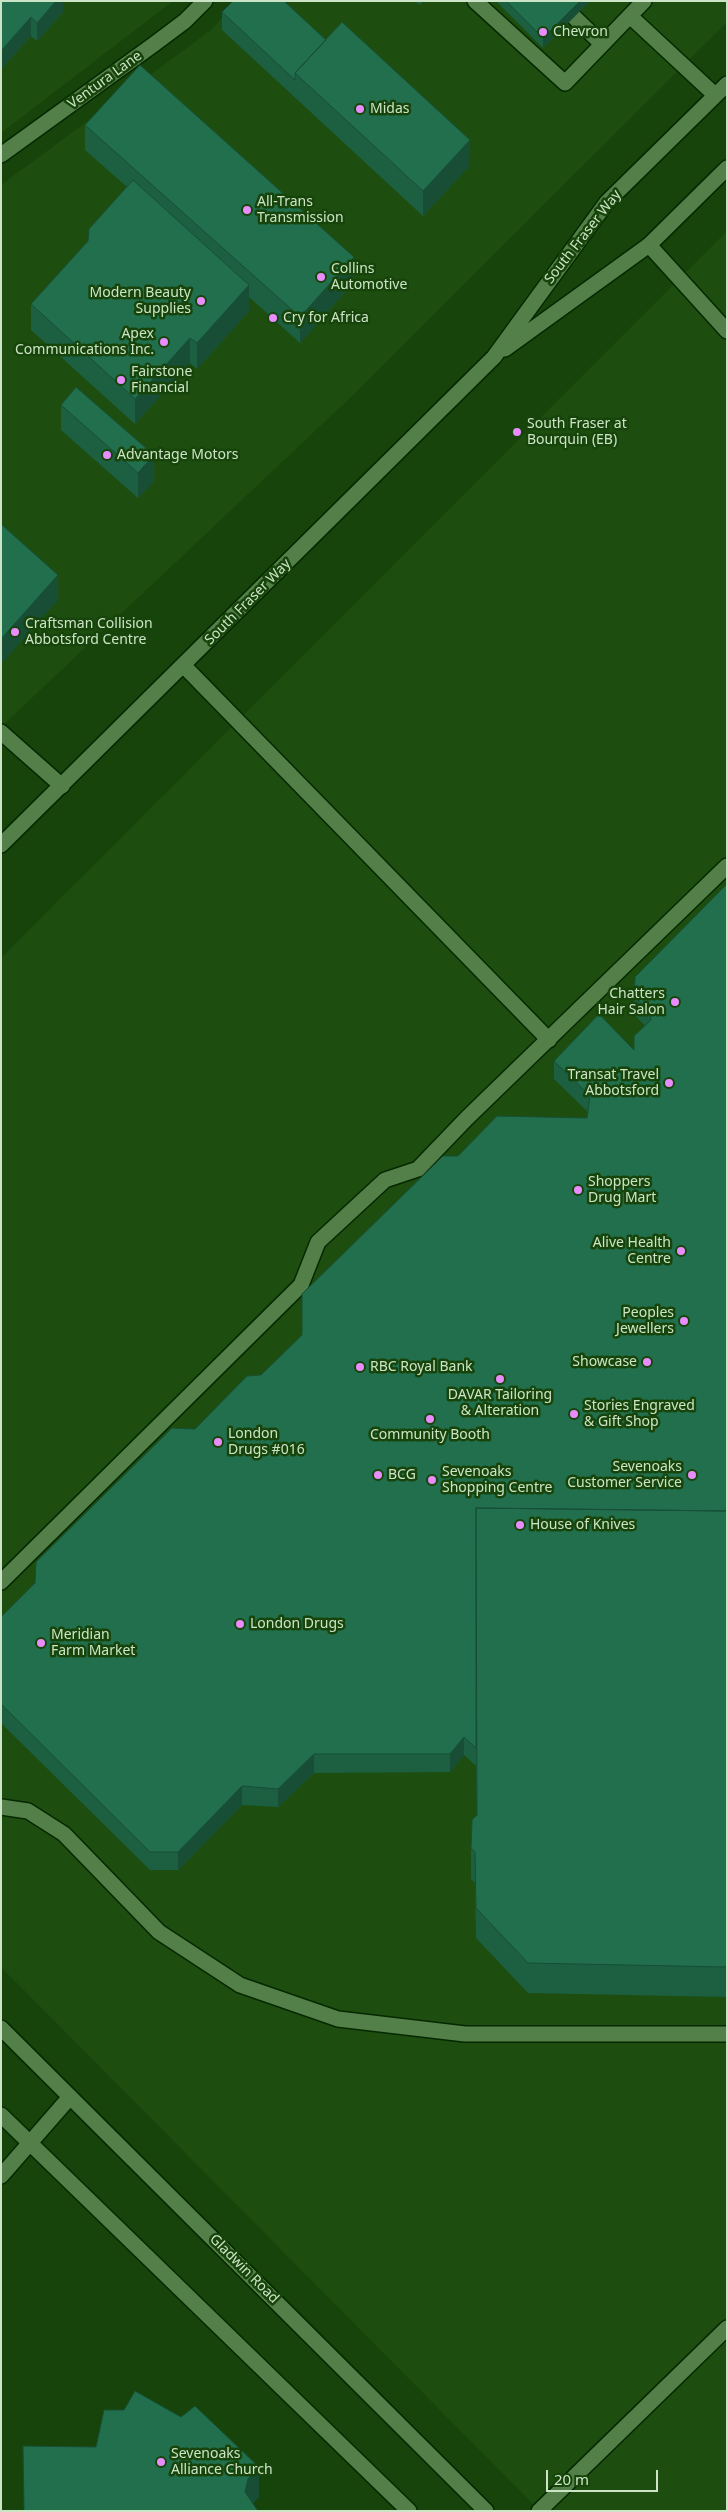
<!DOCTYPE html>
<style>
body{margin:0}
#map{position:relative;width:728px;height:2512px;overflow:hidden;background:#17440b;font-family:"Noto Sans",sans-serif}
canvas{display:block}
.frame{position:absolute;inset:0;border:2px solid #cce4c6;pointer-events:none}
.scale{position:absolute;left:546px;top:2470px;width:112px;height:22px;box-sizing:border-box;border:2px solid #cce4c6;border-top:0;padding-left:6px;font-size:15px;line-height:18px;white-space:nowrap;color:#cce4c6;-webkit-text-stroke:4px #17440b;paint-order:stroke}
</style>
<div id="map">
<canvas width="728" height="2512"></canvas>
<div class="frame"></div>
<div class="scale">20 m</div>
</div>
<script>
const context = document.querySelector('canvas').getContext('2d');
context.lineJoin = 'round';
function fillPath(path, color) {
  context.fillStyle = color;
  context.fill(path, 'evenodd');
}
function poly(rows) {
  const path = new Path2D();
  for (const r of rows) {
    path.moveTo(r[0], r[1]);
    for (let i = 2; i < r.length; i += 2) path.lineTo(r[i], r[i + 1]);
  }
  return path;
}
function trace(path, color, width, dash) {
  context.strokeStyle = color;
  context.lineWidth = width;
  context.lineCap = dash ? 'butt' : 'round';
  context.setLineDash(dash || []);
  context.stroke(path);
}
function drawText(font, color, halo, rows, align = 'center') {
  context.font = font + ' "Noto Sans",sans-serif';
  context.lineWidth = 5;
  context.setLineDash([]);
  context.textBaseline = 'middle';
  context.strokeStyle = halo;
  context.fillStyle = color;
  for (const [text, x, y, turn = 0] of rows) {
    context.save();
    context.translate(x, y);
    context.rotate((+turn || 0) * Math.PI / 180);
    context.textAlign = isNaN(turn) ? turn : align;
    if (halo) context.strokeText(text, 0, 0);
    context.fillText(text, 0, 0);
    context.restore();
  }
}
const built = poly([
 [1,1,173,1,1,133],
 [237,1,727,1,727,22,352,396,1,727,1,185,211,30],
 [727,231,727,2511,540,2511,1,1967,1,958]
]);
const service = poly([
 [475,1,565,83,644,1],
 [630,16,715,95],
 [574,17,602,44],
 [1,155,153,45,185,21,205,1],
 [649,245,727,331],
 [184,666,549,1040],
 [1,732,62,786],
 [1,1582,301,1285,318,1242,385,1180,418,1169,467,1118,727,866],
 [1,1807,28,1811,64,1834,159,1932,240,1985,338,2019,465,2034,727,2034],
 [539,2511,727,2328]
]);
const tertiary = poly([
 [1,2176,70,2097]
]);
const secondary = poly([
 [505,349,649,245,727,168],
 [1,845,494,357,607,202,727,84],
 [1,2028,486,2511],
 [1,2115,409,2511]
]);
const wall = poly([
 [1,1,63,1,63,12,37,41,31,36,1,69],
 [233,1,286,1,285,2,326,40,470,165,423,216,222,30,222,12],
 [414,1,423,1,420,5],
 [496,1,590,1,543,48],
 [85,125,354,282,300,343,249,297,249,311,197,369,190,363,135,424,31,330,31,304,88,241,127,187,85,150],
 [61,405,154,481,138,498,61,430],
 [727,884,727,1997,528,1993,476,1938,475,1883,471,1879,471,1848,477,1815,476,1766,464,1755,450,1772,314,1773,278,1807,242,1805,178,1870,150,1870,1,1723,1,1617,195,1429,261,1375,279,1359,302,1335,458,1156,587,1118,588,1112,554,1079,554,1061,634,1050,645,1026,634,1014,634,996]
]);
const shadedWall = poly([
 [56,1,63,1,63,12,37,41,37,23],
 [580,1,590,1,543,48,543,38],
 [31,17,31,36,1,69,1,51],
 [470,140,470,165,423,216,423,191],
 [354,257,354,282,300,343,300,317],
 [249,285,249,311,197,369,197,343],
 [190,338,190,363,135,424,135,399],
 [154,455,154,481,138,498,138,473],
 [58,575,58,600,1,664,1,639],
 [464,1737,464,1755,450,1772,450,1754],
 [314,1754,314,1773,278,1807,278,1789],
 [242,1786,242,1805,178,1870,178,1852],
 [259,2467,259,2497,248,2509,245,2492,248,2479]
]);
const building = poly([
 [1,1,56,1,37,23,31,17,1,51,1,1],
 [233,1,284,1,326,40,295,73,295,80,222,12,233,1],
 [506,1,580,1,543,38,506,1],
 [342,22,470,140,423,191,295,73,342,22],
 [140,65,354,257,300,317,85,125,140,65],
 [133,180,249,285,197,343,190,338,135,399,31,304,88,241,89,229,133,180],
 [76,387,154,455,138,473,61,405,76,387],
 [1,524,58,575,1,639,1,524],
 [727,884,727,1511,476,1508,476,1748,464,1737,450,1754,314,1754,278,1789,242,1786,178,1852,150,1852,1,1704,1,1617,35,1583,36,1562,172,1428,195,1429,247,1376,261,1375,302,1335,302,1294,443,1156,458,1156,497,1116,587,1118,590,1096,554,1061,599,1014,634,1050,634,1036,651,1020,650,1013,634,996,635,977,727,884],
 [476,1508,727,1511,727,1967,528,1963,476,1908,475,1852,471,1848,472,1820,477,1815,476,1508],
 [135,2391,181,2417,195,2406,259,2467,248,2479,245,2492,258,2511,24,2511,23,2446,96,2447,104,2410,124,2410,135,2391]
]);
const markers = [
 [543,32,5,"#e98dfe"],
 [360,109,5,"#e98dfe"],
 [247,210,5,"#e98dfe"],
 [321,277,5,"#e98dfe"],
 [201,301,5,"#e98dfe"],
 [273,318,5,"#e98dfe"],
 [164,342,5,"#e98dfe"],
 [121,380,5,"#e98dfe"],
 [517,432,5,"#e98dfe"],
 [107,455,5,"#e98dfe"],
 [15,632,5,"#e98dfe"],
 [675,1002,5,"#e98dfe"],
 [669,1083,5,"#e98dfe"],
 [578,1190,5,"#e98dfe"],
 [681,1251,5,"#e98dfe"],
 [684,1321,5,"#e98dfe"],
 [647,1362,5,"#e98dfe"],
 [360,1367,5,"#e98dfe"],
 [500,1379,5,"#e98dfe"],
 [574,1414,5,"#e98dfe"],
 [430,1419,5,"#e98dfe"],
 [218,1442,5,"#e98dfe"],
 [378,1475,5,"#e98dfe"],
 [692,1475,5,"#e98dfe"],
 [432,1480,5,"#e98dfe"],
 [520,1525,5,"#e98dfe"],
 [240,1624,5,"#e98dfe"],
 [41,1643,5,"#e98dfe"],
 [161,2462,5,"#e98dfe"]
];
const poiNames = [
 ["Chevron",553,32],
 ["Midas",370,109],
 ["All-Trans",257,202],
 ["Transmission",257,218],
 ["Collins",331,269],
 ["Automotive",331,285],
 ["Modern Beauty",191,293,"right"],
 ["Supplies",191,309,"right"],
 ["Cry for Africa",283,318],
 ["Apex",154,334,"right"],
 ["Communications Inc.",154,350,"right"],
 ["Fairstone",131,372],
 ["Financial",131,388],
 ["South Fraser at",527,424],
 ["Bourquin (EB)",527,440],
 ["Advantage Motors",117,455],
 ["Craftsman Collision",25,624],
 ["Abbotsford Centre",25,640],
 ["Chatters",665,994,"right"],
 ["Hair Salon",665,1010,"right"],
 ["Transat Travel",659,1075,"right"],
 ["Abbotsford",659,1091,"right"],
 ["Shoppers",588,1182],
 ["Drug Mart",588,1198],
 ["Alive Health",671,1243,"right"],
 ["Centre",671,1259,"right"],
 ["Peoples",674,1313,"right"],
 ["Jewellers",674,1329,"right"],
 ["Showcase",637,1362,"right"],
 ["RBC Royal Bank",370,1367],
 ["DAVAR Tailoring",500,1395,"center"],
 ["& Alteration",500,1411,"center"],
 ["Stories Engraved",584,1406],
 ["& Gift Shop",584,1422],
 ["London",228,1434],
 ["Drugs #016",228,1450],
 ["Community Booth",430,1435,"center"],
 ["Sevenoaks",682,1467,"right"],
 ["Customer Service",682,1483,"right"],
 ["Sevenoaks",442,1472],
 ["Shopping Centre",442,1488],
 ["BCG",388,1475],
 ["House of Knives",530,1525],
 ["London Drugs",250,1624],
 ["Meridian",51,1635],
 ["Farm Market",51,1651],
 ["Sevenoaks",171,2454],
 ["Alliance Church",171,2470]
];
const streetNames = [
 ["Ventura Lane",105,80,-36],
 ["South Fraser Way",583,237,-52],
 ["South Fraser Way",248,602,-45],
 ["Gladwin Road",244,2269,45]
];
fillPath(built, '#1d4e0f');
trace(service, '#062800', 18);
trace(tertiary, '#062800', 18);
trace(secondary, '#062800', 18);
trace(service, '#538048', 15);
trace(tertiary, '#538048', 15);
trace(secondary, '#538048', 15);
fillPath(wall, '#1c5f41');
fillPath(shadedWall, '#174e35');
fillPath(building, '#216f4c');
trace(building, '#174e35', 1);
for (const [x, y, r, color] of markers) {
  const dot = new Path2D();
  dot.arc(x, y, r, 0, 2 * Math.PI);
  context.fillStyle = color;
  context.fill(dot);
  trace(dot, '#17440b', 2);
}
drawText('14px', '#cce4c6', '#17440b', poiNames, 'left');
drawText('14px', '#cce4c6', '#17440b', streetNames);
</script>
